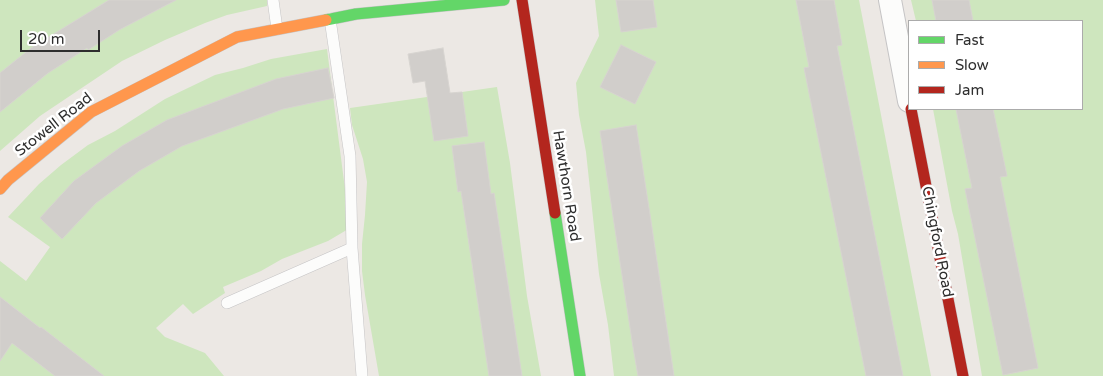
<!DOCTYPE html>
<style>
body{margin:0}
#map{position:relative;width:1103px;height:376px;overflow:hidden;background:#ece8e4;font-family:"Varela Round",sans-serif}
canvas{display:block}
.legend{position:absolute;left:908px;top:20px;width:175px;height:90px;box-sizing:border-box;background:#fff;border:1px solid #ababab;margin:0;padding:6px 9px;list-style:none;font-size:15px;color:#2e2e2e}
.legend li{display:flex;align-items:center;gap:10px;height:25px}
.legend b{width:25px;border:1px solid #ababab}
.scale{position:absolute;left:20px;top:30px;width:80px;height:22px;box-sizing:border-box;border:2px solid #2e2e2e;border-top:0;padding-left:6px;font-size:15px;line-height:18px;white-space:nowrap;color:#2e2e2e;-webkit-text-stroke:4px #fff;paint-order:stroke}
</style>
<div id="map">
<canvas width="1103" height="376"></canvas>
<ul class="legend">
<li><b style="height:6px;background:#63d668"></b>Fast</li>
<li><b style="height:6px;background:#ff974d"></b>Slow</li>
<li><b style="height:6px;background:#b3261e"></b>Jam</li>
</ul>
<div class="scale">20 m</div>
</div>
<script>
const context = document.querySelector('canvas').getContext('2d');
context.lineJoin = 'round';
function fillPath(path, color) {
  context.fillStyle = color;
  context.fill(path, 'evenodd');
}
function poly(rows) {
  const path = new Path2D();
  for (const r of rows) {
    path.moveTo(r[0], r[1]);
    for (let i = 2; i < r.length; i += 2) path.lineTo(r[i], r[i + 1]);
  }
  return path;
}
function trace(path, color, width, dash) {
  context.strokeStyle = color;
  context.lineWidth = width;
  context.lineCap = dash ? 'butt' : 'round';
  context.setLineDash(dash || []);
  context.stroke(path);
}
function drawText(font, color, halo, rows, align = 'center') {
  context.font = font + ' "Varela Round",sans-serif';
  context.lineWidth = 5;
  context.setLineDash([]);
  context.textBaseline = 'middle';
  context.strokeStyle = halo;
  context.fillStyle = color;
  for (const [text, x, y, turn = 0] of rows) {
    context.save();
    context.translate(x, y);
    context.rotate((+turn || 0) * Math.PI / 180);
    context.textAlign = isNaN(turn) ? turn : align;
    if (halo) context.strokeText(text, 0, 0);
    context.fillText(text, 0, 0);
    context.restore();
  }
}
const green = poly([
 [0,0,267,0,267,6,227,15,205,23,165,40,122,61,40,116,0,151],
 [595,0,859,0,931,376,614,376,608,325,599,274,586,152,579,115,576,83,599,36],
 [911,0,1103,0,1103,376,982,376,958,234,952,211,933,109,1082,109,1082,21,916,21],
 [327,49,350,228,328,241,282,259,261,271,223,287,225,293,193,314,183,304,156,328,165,337,205,353,224,376,0,376,0,261,26,281,50,247,8,217,39,184,61,165,88,145,115,131,165,99,215,75,243,68,271,59],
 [497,87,510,163,527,296,541,376,379,376,365,295,362,271,362,244,365,215,367,182,363,159,352,125,350,108]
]);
const building = poly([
 [109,0,176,0,119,30,88,50,87,48,48,73,0,112,0,73,31,48,109,0],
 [616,0,653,0,657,27,621,32,616,0],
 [796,0,834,0,842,45,837,46,903,376,866,376,804,68,809,67,796,0],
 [932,0,969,0,973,21,936,21,932,0],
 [621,45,656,62,635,104,600,87,621,45],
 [443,48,450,93,462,92,468,136,434,141,425,81,413,83,408,54,443,48],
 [328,68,334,98,283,109,182,146,139,171,96,203,62,239,40,218,74,181,122,146,167,120,276,79,328,68],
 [956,109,993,109,1007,176,1000,177,1038,368,1003,375,965,189,972,188,956,109],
 [636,125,651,221,674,376,638,376,633,347,600,131,636,125],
 [484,142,491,194,494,193,522,376,489,376,461,191,458,192,452,146,484,142],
 [0,297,40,328,41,327,104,376,55,376,12,343,0,361,0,297]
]);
const lane = poly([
 [273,0,277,29],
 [330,19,350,156,352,248,362,376],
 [227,303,352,248]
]);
const street = poly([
 [890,0,909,101]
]);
const fast = poly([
 [326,20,356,14,504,0],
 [555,213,580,376]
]);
const slow = poly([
 [0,189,8,180,91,112,237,37,326,20]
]);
const jam = poly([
 [522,0,555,213],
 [911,109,963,376]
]);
const streetNames = [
 ["Stowell Road",54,125,-38],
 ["Hawthorn Road",566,186,81],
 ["Chingford Road",937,242,79]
];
fillPath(green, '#cee6be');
fillPath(building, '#d1cecb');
trace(building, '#d7d4d0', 1);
trace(lane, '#c5c4c5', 12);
trace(street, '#c5c4c5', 24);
trace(fast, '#c5c4c5', 12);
trace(slow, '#c5c4c5', 12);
trace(jam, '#c5c4c5', 12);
trace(lane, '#fcfcfb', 11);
trace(street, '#fcfcfb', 22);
trace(fast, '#63d668', 11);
trace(slow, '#ff974d', 11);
trace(jam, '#b3261e', 11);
drawText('15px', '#2e2e2e', '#fff', streetNames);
</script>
